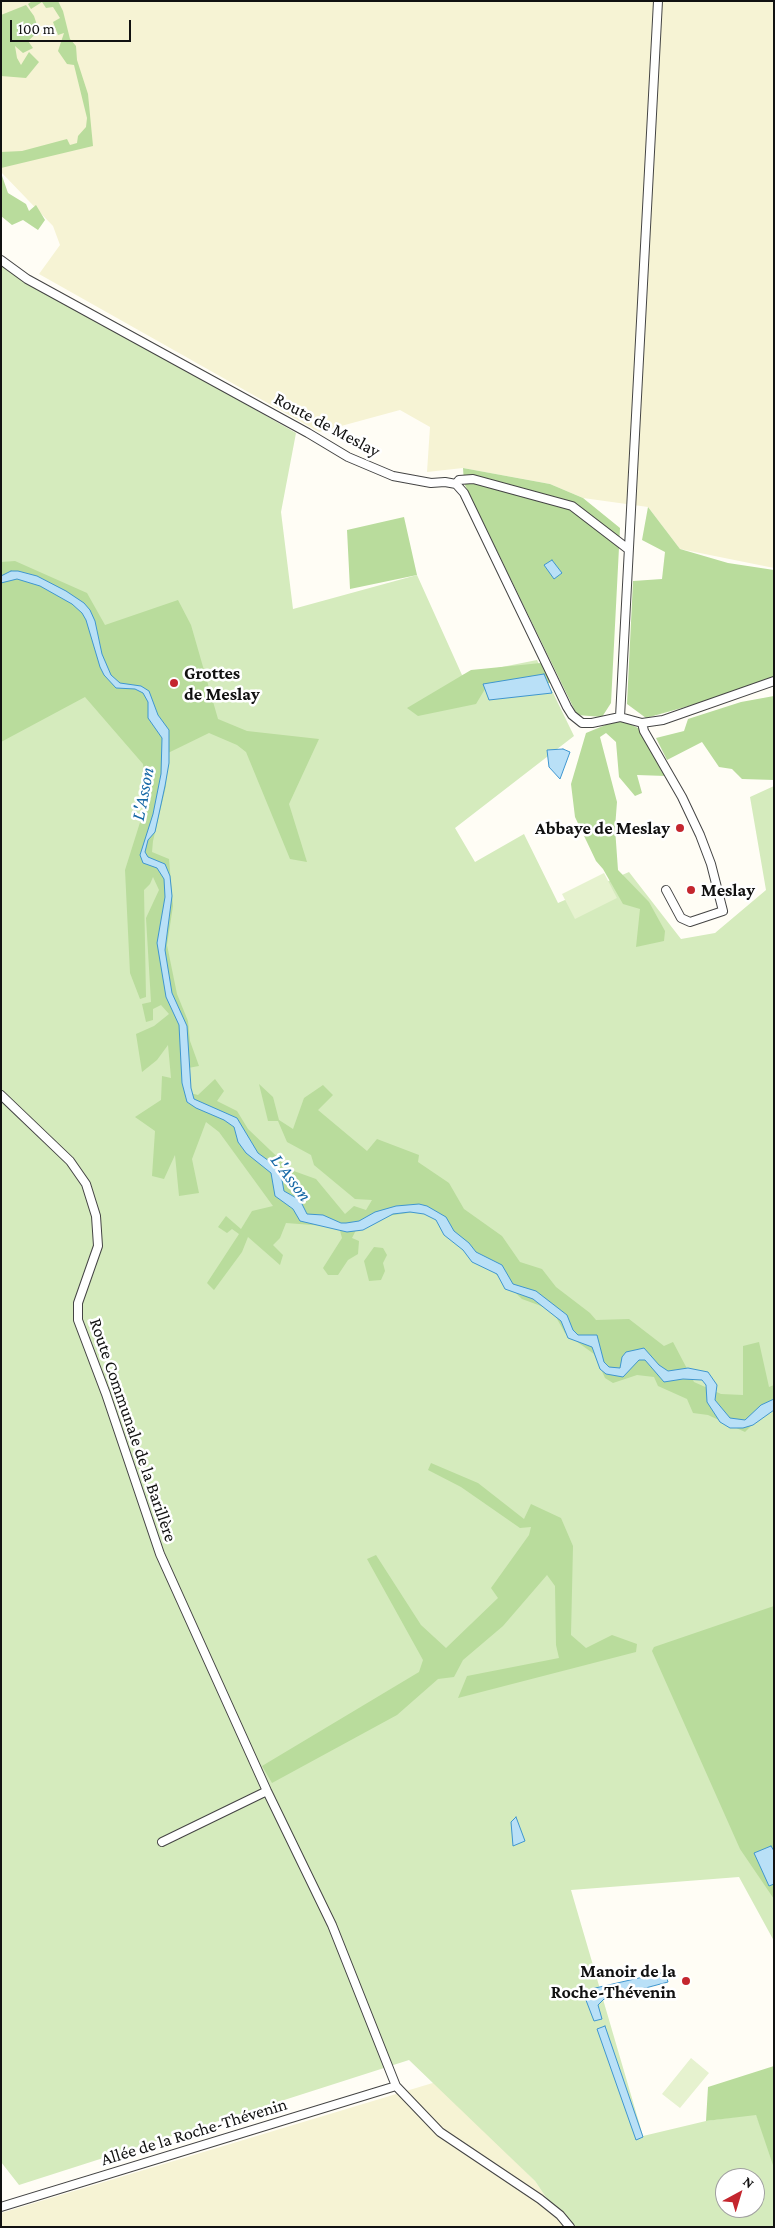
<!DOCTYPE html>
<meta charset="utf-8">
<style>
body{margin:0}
#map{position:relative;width:775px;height:2228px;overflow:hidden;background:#fffdf5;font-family:"Crimson Pro",serif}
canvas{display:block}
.frame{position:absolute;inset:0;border:2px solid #111;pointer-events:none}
.north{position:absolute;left:715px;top:2168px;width:50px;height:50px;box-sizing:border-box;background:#fff;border:1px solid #a0a0a0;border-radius:50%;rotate:39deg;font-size:14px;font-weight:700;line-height:20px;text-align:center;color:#111}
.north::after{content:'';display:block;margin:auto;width:18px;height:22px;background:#c4262e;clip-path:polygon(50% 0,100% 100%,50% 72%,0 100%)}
.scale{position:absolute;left:10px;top:20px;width:121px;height:22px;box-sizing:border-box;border:2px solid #111;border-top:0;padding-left:6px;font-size:15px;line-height:18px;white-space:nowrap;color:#111;-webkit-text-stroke:4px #fff;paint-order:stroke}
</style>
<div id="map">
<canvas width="775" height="2228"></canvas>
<div class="frame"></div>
<div class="north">N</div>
<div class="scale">100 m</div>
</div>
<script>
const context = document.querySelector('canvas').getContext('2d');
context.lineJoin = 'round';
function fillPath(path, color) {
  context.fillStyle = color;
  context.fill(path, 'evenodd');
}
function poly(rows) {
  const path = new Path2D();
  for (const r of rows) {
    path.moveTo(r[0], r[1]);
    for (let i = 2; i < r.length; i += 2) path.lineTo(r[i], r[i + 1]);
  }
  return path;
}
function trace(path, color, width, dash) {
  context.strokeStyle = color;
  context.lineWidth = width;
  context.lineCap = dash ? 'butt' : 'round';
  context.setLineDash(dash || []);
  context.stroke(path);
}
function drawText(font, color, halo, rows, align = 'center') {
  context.font = font + ' "Crimson Pro",serif';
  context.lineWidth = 5;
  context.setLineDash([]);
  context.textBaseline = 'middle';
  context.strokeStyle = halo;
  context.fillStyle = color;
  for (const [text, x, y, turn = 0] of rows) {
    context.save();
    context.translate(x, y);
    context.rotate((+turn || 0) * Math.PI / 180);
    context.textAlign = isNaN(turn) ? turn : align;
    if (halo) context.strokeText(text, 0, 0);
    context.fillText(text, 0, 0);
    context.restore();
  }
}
const farmland = poly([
 [1,1,774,1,774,568,680,549,648,507,583,498,550,484,463,468,427,472,430,427,400,410,319,432,39,274,60,245,53,226,1,172],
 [436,2082,535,2181,566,2227,1,2227,1,2213]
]);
const green = poly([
 [1,264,296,433,281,512,293,609,417,575,462,675,537,660,574,736,455,828,475,862,524,834,558,903,629,872,681,939,715,933,766,890,750,797,774,786,774,1941,739,1877,571,1890,643,2136,706,2121,756,2114,774,2163,774,2227,566,2227,535,2181,409,2060,19,2185,1,2162],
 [725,2178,755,2178,755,2208,725,2208]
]);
const forest = poly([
 [32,1,58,1,63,11,70,39,76,46,77,60,88,94,93,146,1,168,1,152,22,151,67,139,70,145,77,143,78,136,86,127,87,118,74,65,67,64,58,51,64,33,58,35,53,22,60,18,53,7,46,8,42,2,31,9,28,4],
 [26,5,34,16,39,31,28,41,33,48,23,53,15,46,17,58,21,65,29,52,39,62,26,78,1,76,1,15],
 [1,173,8,193,26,204,29,211,36,205,45,220,38,230,23,220,12,225,1,216],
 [463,468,550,484,583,498,620,528,611,703,602,717,577,715,464,483],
 [648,507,680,549,728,563,774,570,774,682,646,718,627,704,633,581,662,579,665,552,642,540],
 [404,517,417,575,350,589,347,530],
 [15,561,87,593,105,625,178,600,191,625,218,719,247,731,319,739,289,804,307,862,290,859,246,752,237,745,209,733,168,753,166,786,153,841,152,852,169,859,173,906,167,945,177,994,188,1021,190,1041,199,1066,188,1068,190,1093,198,1095,215,1079,224,1091,217,1101,237,1111,248,1129,291,1170,316,1179,345,1214,354,1206,366,1210,372,1200,355,1199,314,1165,311,1155,287,1142,278,1121,268,1121,259,1084,273,1097,279,1120,293,1129,304,1098,323,1085,333,1095,318,1110,367,1151,377,1139,419,1155,418,1162,449,1183,464,1209,502,1236,520,1262,542,1269,556,1287,590,1313,596,1320,629,1319,664,1346,673,1342,694,1382,721,1394,743,1395,743,1346,759,1342,769,1387,774,1385,774,1407,765,1412,745,1432,708,1415,693,1413,687,1399,658,1386,654,1377,637,1375,613,1383,605,1378,594,1354,565,1333,552,1310,522,1299,429,1210,387,1216,357,1228,352,1238,359,1241,358,1254,348,1260,338,1275,328,1275,323,1268,342,1238,339,1227,286,1223,280,1238,273,1245,283,1255,280,1265,248,1237,242,1252,214,1290,207,1283,239,1234,232,1229,227,1233,218,1227,226,1216,241,1229,252,1211,273,1206,219,1132,206,1122,192,1159,199,1193,179,1196,175,1155,164,1179,152,1176,155,1131,135,1117,161,1100,162,1076,171,1078,168,1045,157,1060,142,1072,136,1034,154,1026,169,1014,161,1005,153,1009,153,1020,146,1022,142,1004,151,1002,146,918,159,890,153,877,150,884,144,890,146,997,140,999,130,973,125,870,148,797,143,764,85,697,1,742,1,562],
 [541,663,551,683,485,689,476,704,418,716,407,708,471,670],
 [774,696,774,780,742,779,732,769,719,767,702,742,667,760,656,738,684,731,688,719,741,702],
 [620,719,642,730,666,776,637,775,642,793,635,796,619,777,616,742,606,733,600,737,617,802,615,828,618,870,649,902,665,931,664,941,636,947,640,909,623,904,603,869,596,861,575,817,571,784,586,733],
 [374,1247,383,1248,387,1255,383,1263,385,1271,381,1280,369,1281,364,1261],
 [431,1463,478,1483,524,1519,531,1504,561,1518,573,1546,571,1635,586,1648,612,1635,637,1644,636,1652,458,1698,467,1676,559,1658,556,1645,555,1586,547,1575,503,1626,463,1660,454,1677,438,1679,397,1715,272,1783,262,1766,419,1672,423,1660,367,1559,376,1555,421,1625,446,1648,498,1598,491,1588,529,1535,531,1527,520,1528,461,1487,428,1470],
 [774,1606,774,1899,740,1849,652,1651,654,1647],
 [774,2066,774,2168,756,2115,706,2121,708,2087]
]);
const pitch = poly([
 [604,873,617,898,575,919,562,894],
 [691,2058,709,2073,680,2108,662,2094]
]);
const water = poly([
 [552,560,562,573,554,579,544,565,552,560],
 [11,571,18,571,37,576,66,591,84,603,90,610,95,621,102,654,111,675,120,683,141,686,149,691,158,715,169,730,169,763,165,786,155,832,148,840,145,852,148,857,165,864,170,876,172,896,165,950,172,993,187,1026,191,1088,194,1099,237,1118,258,1153,280,1169,284,1191,300,1200,307,1214,323,1215,341,1223,346,1223,359,1221,375,1212,396,1206,419,1204,427,1206,446,1217,454,1231,469,1243,476,1252,502,1265,513,1284,536,1291,567,1315,573,1330,578,1335,597,1335,604,1362,609,1367,620,1368,622,1357,626,1352,644,1348,659,1365,668,1371,688,1368,708,1372,717,1385,715,1400,730,1418,745,1420,761,1405,774,1399,774,1410,753,1425,743,1428,730,1428,720,1422,707,1402,706,1385,702,1380,683,1379,664,1382,645,1360,639,1360,623,1377,606,1374,600,1369,592,1347,568,1338,561,1321,533,1299,505,1289,497,1274,472,1262,463,1250,444,1235,436,1220,424,1214,410,1212,393,1214,363,1230,347,1232,300,1221,293,1209,275,1196,271,1173,246,1153,238,1142,234,1127,224,1120,196,1108,187,1102,182,1083,179,1025,166,997,157,943,165,897,164,879,157,868,143,863,140,855,153,814,161,774,162,738,148,718,148,702,143,693,135,689,116,688,104,675,100,667,86,620,82,613,72,604,40,586,17,579,1,583,1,576,11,571],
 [544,674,552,693,489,700,483,684,544,674],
 [563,749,570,752,560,779,549,767,547,750,563,749],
 [516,1817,525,1841,513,1846,511,1822,516,1817],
 [771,1846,774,1851,774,1884,769,1886,754,1853,771,1846],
 [665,1972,668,1982,604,1999,598,2005,602,2019,594,2021,584,1995,591,1989,665,1972],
 [605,2026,643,2137,636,2140,597,2029,605,2026]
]);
const street = poly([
 [1,260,27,279,308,433,348,457,393,476,431,483,445,482,456,484,464,493,567,707,572,715,582,723,592,723,620,717,642,723,663,720,774,681],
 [456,484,459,480,473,479,572,506,628,549],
 [620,717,658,1],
 [642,723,644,731,682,797,700,835,711,864,723,911,690,922,681,918,666,890],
 [1,1095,70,1161,86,1184,96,1216,98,1246,78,1303,78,1320,106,1394,160,1554,267,1791,332,1925,396,2086,440,2132,540,2199,560,2215,570,2227],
 [162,1842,267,1791],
 [1,2207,396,2086]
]);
const markers = [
 [174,683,5,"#c4262e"],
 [680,828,5,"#c4262e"],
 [691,890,5,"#c4262e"],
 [686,1981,5,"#c4262e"]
];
const streetNames = [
 ["Route de Meslay",327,425,28],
 ["Route Communale de la Barillère",133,1430,71],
 ["Allée de la Roche-Thévenin",194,2132,-17]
];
const poiNames = [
 ["Grottes",184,673],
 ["de Meslay",184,694],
 ["Abbaye de Meslay",670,828,"right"],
 ["Meslay",701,890],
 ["Manoir de la",676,1971,"right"],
 ["Roche-Thévenin",676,1992,"right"]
];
const waterNames = [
 ["L'Asson",143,794,-79],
 ["L'Asson",291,1178,53]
];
fillPath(farmland, '#f6f3d4');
fillPath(green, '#d5ebbd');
fillPath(forest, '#b9dc9c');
fillPath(pitch, '#e6f2cf');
fillPath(water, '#b9e0f7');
trace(water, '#3f96cf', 1);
trace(street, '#444', 10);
trace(street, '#fff', 8);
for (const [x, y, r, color] of markers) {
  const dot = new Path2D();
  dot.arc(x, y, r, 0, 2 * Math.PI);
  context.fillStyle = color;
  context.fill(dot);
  trace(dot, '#fff', 2);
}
drawText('18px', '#111', '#fff', streetNames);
drawText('bold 18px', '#111', '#fff', poiNames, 'left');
drawText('italic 19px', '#1768a6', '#fff', waterNames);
</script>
